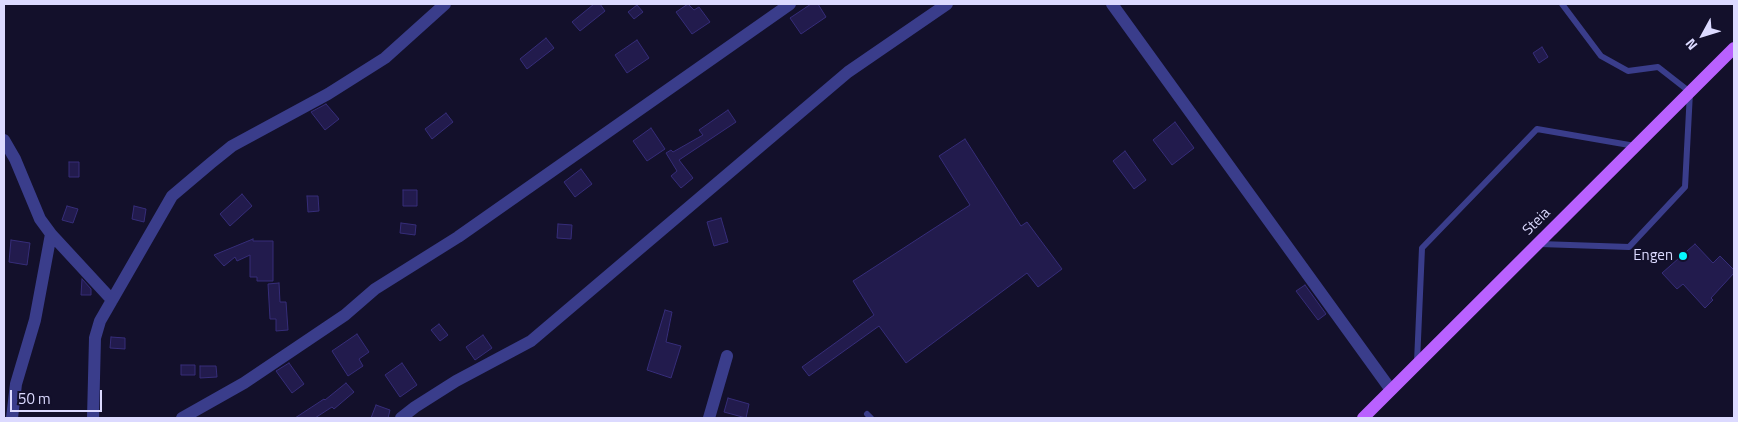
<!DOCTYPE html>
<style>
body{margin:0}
#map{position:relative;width:1738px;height:422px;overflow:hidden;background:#13102b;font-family:"Titillium Web",sans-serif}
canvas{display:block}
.frame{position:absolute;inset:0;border:5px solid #dcdaff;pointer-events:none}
.north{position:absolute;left:1678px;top:10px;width:50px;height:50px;-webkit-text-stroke:4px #13102b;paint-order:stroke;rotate:231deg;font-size:14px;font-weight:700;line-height:20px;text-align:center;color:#dcdaff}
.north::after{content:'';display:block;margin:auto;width:18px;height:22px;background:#dcdaff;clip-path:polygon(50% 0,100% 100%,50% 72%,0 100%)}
.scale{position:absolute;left:10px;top:390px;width:92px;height:22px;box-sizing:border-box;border:2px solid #dcdaff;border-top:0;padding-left:6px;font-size:15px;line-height:18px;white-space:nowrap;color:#dcdaff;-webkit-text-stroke:4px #13102b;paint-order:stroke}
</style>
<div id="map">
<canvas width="1738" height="422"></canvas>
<div class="frame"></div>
<div class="north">N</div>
<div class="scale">50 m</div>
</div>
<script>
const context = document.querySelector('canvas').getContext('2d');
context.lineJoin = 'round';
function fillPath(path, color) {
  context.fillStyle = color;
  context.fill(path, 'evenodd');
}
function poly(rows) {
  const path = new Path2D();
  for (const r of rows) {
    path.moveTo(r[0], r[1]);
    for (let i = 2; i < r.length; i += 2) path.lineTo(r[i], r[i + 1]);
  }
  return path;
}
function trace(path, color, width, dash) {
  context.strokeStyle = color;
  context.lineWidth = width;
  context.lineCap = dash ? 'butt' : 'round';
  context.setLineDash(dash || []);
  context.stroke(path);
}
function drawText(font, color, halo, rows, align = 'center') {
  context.font = font + ' "Titillium Web",sans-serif';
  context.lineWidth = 4;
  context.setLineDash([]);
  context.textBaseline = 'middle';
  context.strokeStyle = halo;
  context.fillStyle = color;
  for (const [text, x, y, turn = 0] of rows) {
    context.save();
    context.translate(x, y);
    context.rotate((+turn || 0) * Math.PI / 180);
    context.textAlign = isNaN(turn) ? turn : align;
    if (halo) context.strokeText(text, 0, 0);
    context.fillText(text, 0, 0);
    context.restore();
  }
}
const building = poly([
 [594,4,600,4,605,11,580,31,572,22,594,4],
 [688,4,694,10,699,7,710,22,692,34,676,12,688,4],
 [811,4,818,4,826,17,801,34,790,18,811,4],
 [637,5,643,12,634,19,628,12,637,5],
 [546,38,554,48,527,69,520,59,546,38],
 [637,40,649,58,627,73,615,55,637,40],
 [1542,47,1548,57,1539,63,1533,53,1542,47],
 [326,104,339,119,325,130,311,112,326,104],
 [728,110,736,122,679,160,693,178,681,188,671,176,677,171,666,153,671,150,673,152,703,135,699,130,728,110],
 [446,113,453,122,432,139,425,129,446,113],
 [1175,122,1194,148,1172,165,1153,140,1175,122],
 [651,128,665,149,647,161,633,141,651,128],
 [965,139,1021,226,1027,222,1062,269,1038,287,1027,273,906,363,879,326,809,376,802,367,874,315,853,281,970,205,939,156,965,139],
 [1125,151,1146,180,1134,189,1113,161,1125,151],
 [69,162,79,162,79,177,69,177,69,162],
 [581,169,592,184,575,197,564,182,581,169],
 [403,190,417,190,417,206,403,206,403,190],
 [242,194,252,206,230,226,220,214,242,194],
 [307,196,318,196,319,211,308,212,307,196],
 [67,206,78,209,73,223,62,220,67,206],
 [134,206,146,209,144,222,132,219,134,206],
 [721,218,728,242,714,246,707,222,721,218],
 [401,223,416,225,415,235,400,233,401,223],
 [558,224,572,225,571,239,557,238,558,224],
 [253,239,253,241,273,241,273,281,257,281,257,277,250,277,250,255,237,261,235,257,224,266,214,255,253,239],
 [11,240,30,243,27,265,9,262,11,240],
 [1695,244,1713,263,1720,256,1734,270,1734,273,1711,298,1713,300,1705,308,1683,284,1677,289,1662,273,1695,244],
 [82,279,91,289,91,295,81,295,82,279],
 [279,283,280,302,286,302,288,330,276,331,276,319,270,319,268,284,279,283],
 [1305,285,1326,314,1318,320,1296,291,1305,285],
 [665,310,672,312,666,342,681,346,671,378,647,370,665,310],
 [439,324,448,335,440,341,431,330,439,324],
 [357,334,369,352,359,359,363,366,348,376,332,351,357,334],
 [483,335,492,348,475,360,466,347,483,335],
 [111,337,125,338,125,349,110,348,111,337],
 [289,363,304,384,292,393,276,371,289,363],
 [402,363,417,385,400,397,385,375,402,363],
 [181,365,195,365,195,375,181,375,181,365],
 [200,366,216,366,217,377,200,378,200,366],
 [346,383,354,392,334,409,332,407,315,418,295,418,324,399,325,400,346,383],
 [728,398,749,404,746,418,724,412,728,398],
 [376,405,390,410,388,418,371,418,376,405]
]);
const service = poly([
 [1540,244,1629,247,1685,187,1690,92,1658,67,1628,71,1601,56,1562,4],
 [1417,362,1422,248,1537,129,1635,146],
 [867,414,871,418]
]);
const minor = poly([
 [1112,4,1391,390],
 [4,140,15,159,40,219,51,234,112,300],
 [12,418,16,384,35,320,51,234],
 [93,418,95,338,100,321,172,196,211,163,232,146,328,94,385,58,445,4],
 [182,418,244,383,345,315,375,289,458,237,790,4],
 [401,418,415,407,456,381,531,341,848,72,947,4],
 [709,418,727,356]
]);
const primary = poly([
 [1363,418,1734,48]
]);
const markers = [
 [1683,256,5,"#06f8ff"]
];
const streetNames = [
 ["Steia",1537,222,-45]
];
const poiNames = [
 ["Engen",1673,256]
];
fillPath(building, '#221b4d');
trace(building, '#362d79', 1);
trace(service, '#3a3d8b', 6);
trace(minor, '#3a3d8b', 12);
trace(primary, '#b961ff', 12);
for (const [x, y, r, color] of markers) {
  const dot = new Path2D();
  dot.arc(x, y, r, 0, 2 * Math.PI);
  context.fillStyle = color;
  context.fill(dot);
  trace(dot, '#13102b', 2);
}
drawText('15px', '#dcdaff', '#13102b', streetNames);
drawText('15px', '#dcdaff', '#13102b', poiNames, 'right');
</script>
